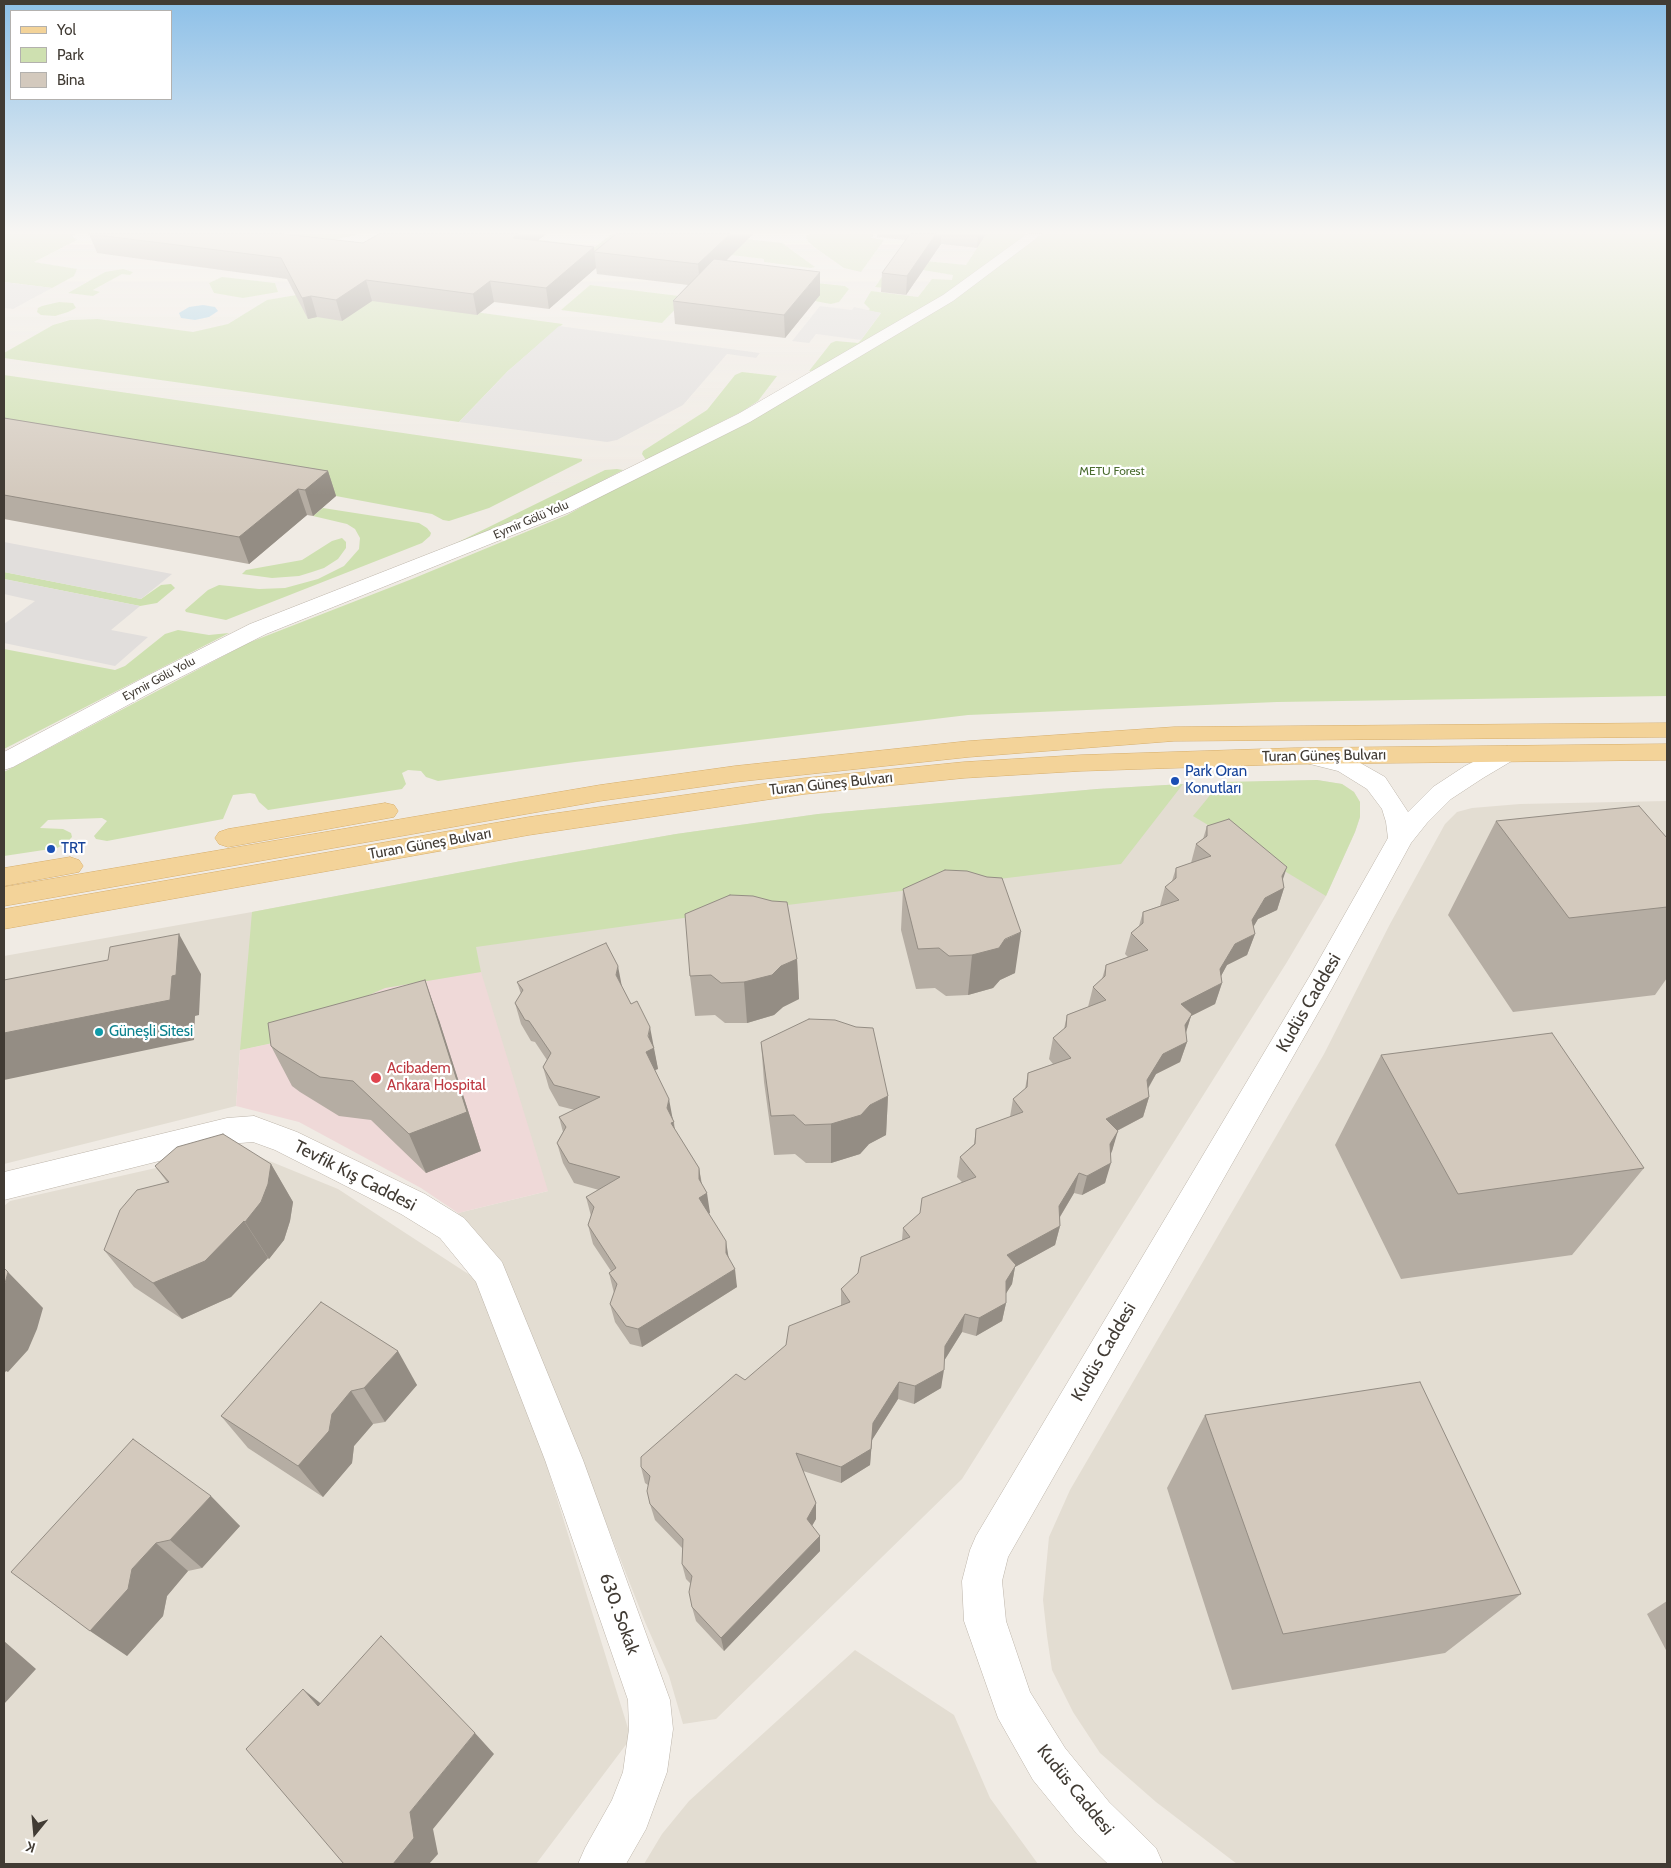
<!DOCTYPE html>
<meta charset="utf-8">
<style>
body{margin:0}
#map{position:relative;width:1671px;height:1868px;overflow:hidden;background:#f0ebe4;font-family:Cabin,sans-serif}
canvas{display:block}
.frame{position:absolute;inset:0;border:5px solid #413b34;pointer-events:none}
.legend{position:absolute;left:10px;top:10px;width:162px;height:90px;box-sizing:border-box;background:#fff;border:1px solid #b3b1ae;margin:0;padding:6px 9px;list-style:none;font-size:15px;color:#413b34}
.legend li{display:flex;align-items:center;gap:10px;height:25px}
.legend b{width:25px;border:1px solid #b3b1ae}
.north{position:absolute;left:10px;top:1808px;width:50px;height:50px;-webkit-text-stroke:4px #fff;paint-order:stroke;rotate:197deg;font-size:14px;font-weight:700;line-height:20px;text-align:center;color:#413b34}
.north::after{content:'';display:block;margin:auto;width:18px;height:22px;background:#413b34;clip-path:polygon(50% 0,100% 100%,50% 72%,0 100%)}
</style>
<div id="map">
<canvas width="1671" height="1868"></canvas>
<div class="frame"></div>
<ul class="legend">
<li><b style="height:6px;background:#f3d399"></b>Yol</li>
<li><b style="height:14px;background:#cee0b0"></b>Park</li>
<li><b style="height:14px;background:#d3c9bd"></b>Bina</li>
</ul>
<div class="north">K</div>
</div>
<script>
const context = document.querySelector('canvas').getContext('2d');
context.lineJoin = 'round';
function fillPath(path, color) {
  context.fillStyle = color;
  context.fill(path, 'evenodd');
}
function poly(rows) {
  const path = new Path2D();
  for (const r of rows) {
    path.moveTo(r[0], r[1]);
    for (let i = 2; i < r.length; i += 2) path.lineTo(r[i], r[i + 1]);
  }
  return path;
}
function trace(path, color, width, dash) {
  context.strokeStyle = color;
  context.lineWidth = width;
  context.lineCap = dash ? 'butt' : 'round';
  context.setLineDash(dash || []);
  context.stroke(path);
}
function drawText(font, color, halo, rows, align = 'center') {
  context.font = font + ' Cabin,sans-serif';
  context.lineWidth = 4.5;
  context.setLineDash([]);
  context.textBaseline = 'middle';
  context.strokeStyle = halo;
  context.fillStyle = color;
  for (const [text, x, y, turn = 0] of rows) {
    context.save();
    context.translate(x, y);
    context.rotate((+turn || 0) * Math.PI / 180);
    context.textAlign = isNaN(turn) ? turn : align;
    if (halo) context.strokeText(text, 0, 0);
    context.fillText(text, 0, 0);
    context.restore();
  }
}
const residential = poly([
 [1317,780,1342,784,1354,792,1360,802,1360,817,1355,832,1326,896,1287,962,962,1479,716,1719,683,1724,669,1676,645,1622,585,1469,499,1269,458,1213,548,1191,305,1036,240,1050,236,1106,4,1164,4,956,252,912,516,862,676,834,818,814,1097,789,1183,784],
 [1667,801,1667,1864,1237,1864,1156,1802,1100,1753,1073,1712,1052,1670,1047,1636,1043,1600,1049,1537,1070,1490,1324,1054,1390,924,1445,824,1457,812,1472,808,1520,804],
 [240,1149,338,1189,479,1281,533,1421,631,1738,536,1864,4,1864,4,1206,10,1201],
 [855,1650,954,1715,990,1798,1038,1864,644,1864,662,1834,689,1801]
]);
const medical = poly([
 [481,972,548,1191,458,1213,421,1188,299,1122,236,1106,240,1050,305,1036,344,1006,385,988]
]);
const green = poly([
 [4,234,78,234,71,236,77,240,34,262,77,269,74,276,52,288,4,282],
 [268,234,358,234,330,241],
 [612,234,744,239,782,243,815,267,811,268,764,262,764,259,731,255,738,247,607,256,538,241,540,240,595,247],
 [809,234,874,234,871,238,884,240,861,272,844,268,814,247,808,241,806,236],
 [986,234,1029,234,940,298,816,372,809,371,831,343,836,341,858,343,861,340,881,313,868,311,870,309,864,303,871,291,918,297,932,279,952,280,953,275,923,270,884,288,875,287,891,264,905,259,966,265],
 [1035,234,1667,234,1667,696,1277,702,968,715,575,762,438,781,426,777,421,771,408,770,402,773,406,784,402,789,268,810,259,802,255,794,250,793,233,795,223,819,107,841,96,839,94,836,107,821,102,818,48,820,40,828,63,829,71,833,72,837,65,844,57,848,4,856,4,772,248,643,412,579,567,515,867,348],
 [123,269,133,272,130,275,122,274,93,290,100,292,93,296,68,293,105,272],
 [222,277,275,283,278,292,243,298,214,293,209,283],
 [816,283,845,286,849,289,839,302,831,304,820,302,815,301,820,294,807,292],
 [590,285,687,297,662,323,561,310],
 [320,291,563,324,508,371,459,422,4,358,4,353,53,325,70,320,98,319,193,332,228,324,267,300],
 [59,302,73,303,76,308,68,312,55,316,41,315,37,312,38,308,42,306],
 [742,372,777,376,758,401,743,411,646,460,642,454,643,451,707,410,735,375],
 [4,375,582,459,582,461,489,508,449,521,443,520,432,514,336,496,4,441],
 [617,469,623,470,549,509,442,550,605,470],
 [323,508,419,523,427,528,431,533,430,536,422,543,226,620,186,612,185,610,208,590,219,585,259,589,285,588,318,579,344,566,359,549,360,538,355,529,347,524,313,516],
 [342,538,346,542,346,548,338,559,324,568,312,572,299,576,272,578,242,574,246,570,302,560,332,541],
 [4,572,141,599,161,585,171,584,175,588,157,603,140,606,4,579],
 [178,630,209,635,229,633,4,749,4,649,115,670,125,666,165,634],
 [1317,780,1342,784,1354,792,1360,802,1360,817,1355,832,1326,896,1193,816,1221,782],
 [1183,784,1121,864,698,916,476,947,481,972,385,988,344,1006,305,1036,240,1050,252,912,516,862,676,834,818,814,1097,789]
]);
const parking = poly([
 [4,282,52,288,13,309,4,308],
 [820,306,852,310,854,307,881,313,861,340,816,334,809,343,792,341],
 [559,326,760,353,756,358,727,354,683,405,617,440,607,442,459,422,508,371],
 [4,542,172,574,141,599,4,572],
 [4,579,140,606,111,630,148,637,115,666,4,643,4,624,35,601,4,594]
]);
const water = poly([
 [203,305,215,307,218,311,209,317,195,320,181,318,179,313,189,307]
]);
const minor = poly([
 [1027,234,1042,234,953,301,750,422,570,512,266,634,165,685,13,767,4,770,4,752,149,675,250,624,556,504,738,414,943,295,1027,234],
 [1507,746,1515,749,1519,754,1515,759,1483,778,1451,799,1427,823,1411,843,1331,990,1008,1557,1002,1581,1006,1621,1030,1692,1065,1748,1109,1802,1156,1848,1163,1864,1108,1864,1077,1834,1033,1780,998,1718,964,1621,962,1581,970,1550,976,1536,1311,974,1388,838,1386,822,1382,809,1367,789,1338,771,1298,761,1294,756,1298,751,1306,748,1355,760,1385,777,1408,812,1433,787,1465,766,1499,749,1507,746],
 [254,1116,297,1132,425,1194,464,1218,502,1262,583,1460,670,1700,673,1729,667,1772,646,1829,626,1864,578,1864,585,1848,612,1800,623,1772,629,1729,628,1700,545,1460,476,1282,440,1238,401,1214,275,1150,253,1142,227,1144,4,1200,4,1172,227,1118,254,1116]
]);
const major = poly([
 [1667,723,1667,737,1174,741,969,757,735,782,600,801,4,906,4,887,600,785,735,766,969,741,1174,727,1667,723],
 [1667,744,1667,760,1294,764,1081,771,964,778,805,794,529,835,4,929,4,909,529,817,805,778,964,762,1081,755,1294,748,1667,744],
 [385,803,394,805,398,811,394,817,228,847,219,844,215,838,219,832,228,829,385,803],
 [70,857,79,860,83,866,79,872,4,886,4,868,70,857]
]);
const wall = poly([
 [89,234,363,243,379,234,546,234,537,241,594,247,594,251,616,234,753,234,726,261,820,295,785,338,675,324,673,301,688,285,597,274,596,268,549,309,494,302,477,315,372,301,342,321,317,317,308,319,287,279,97,253],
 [877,234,986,234,977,248,941,244,906,295,881,292,882,273,906,240,877,237],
 [4,418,328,471,336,496,313,516,307,515,249,564,4,519],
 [1496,821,1667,838,1667,978,1655,995,1513,1012,1448,915],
 [1207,826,1282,879,1284,888,1277,910,1258,919,1253,927,1255,934,1247,955,1227,965,1221,976,1222,983,1215,1004,1191,1016,1186,1033,1187,1042,1180,1062,1156,1074,1148,1089,1149,1097,1143,1117,1117,1131,1112,1151,1111,1154,1105,1183,1082,1195,1074,1193,1060,1217,1060,1226,1055,1245,1015,1267,1012,1284,1006,1293,1006,1303,1002,1321,976,1336,962,1332,944,1361,941,1388,914,1404,898,1399,872,1440,870,1465,841,1483,803,1471,816,1503,816,1519,812,1526,820,1551,724,1651,696,1621,692,1607,691,1584,686,1579,682,1564,683,1549,655,1520,650,1504,648,1485,645,1483,641,1467,745,1380,841,1306,841,1289,902,1240,903,1228,962,1182,957,1177,960,1157,974,1144,976,1129,1010,1117,1013,1099,1025,1089,1028,1073,1053,1064,1049,1059,1053,1038,1064,1029,1067,1015,1088,1007,1093,987,1102,979,1106,965,1128,957,1125,954,1131,933,1139,926,1143,912,1160,906,1165,887,1172,881,1176,868,1191,863,1196,844,1203,839],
 [903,889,1015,973,1000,980,993,988,968,995,946,996,935,988,916,989,901,930],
 [797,959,799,999,783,1007,774,1015,747,1023,725,1023,715,1015,695,1016,690,976],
 [517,982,622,987,653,1046,658,1069,655,1070,674,1122,675,1130,699,1168,702,1184,710,1213,709,1213,728,1258,737,1287,642,1347,630,1344,615,1322,610,1304,614,1293,609,1273,611,1271,593,1244,588,1225,591,1216,586,1197,599,1190,574,1183,563,1163,557,1143,563,1132,559,1117,575,1110,559,1106,549,1088,543,1067,547,1060,535,1042,531,1041,521,1024,515,1003,521,994],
 [439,1020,481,1151,426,1173,371,1120,339,1116,300,1092,292,1086,271,1046],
 [761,1042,888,1096,886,1135,869,1144,860,1154,831,1163,806,1163,795,1154,774,1155,764,1082],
 [1381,1055,1644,1168,1572,1255,1401,1279,1335,1145],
 [271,1164,293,1202,290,1221,284,1240,269,1259,268,1258,231,1297,182,1319,134,1287,104,1250,167,1182,155,1166],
 [321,1302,417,1385,385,1422,373,1424,354,1446,352,1463,323,1497,248,1448,221,1416],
 [1205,1415,1521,1594,1445,1653,1232,1690,1167,1488],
 [133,1439,240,1526,202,1568,188,1571,167,1596,163,1616,127,1656],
 [1667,1601,1667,1652,1647,1614]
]);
const shadedWall = poly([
 [518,234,546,234,516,258,513,238],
 [730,234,753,234,700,286,698,264],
 [936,234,941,234,941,244,906,295,907,276],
 [978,234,986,234,977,248],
 [594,247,596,268,549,309,546,288],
 [820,272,820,295,785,338,784,315],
 [366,280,372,301,342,321,336,300],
 [490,281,494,302,477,315,473,294],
 [311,296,317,317,308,319,302,298],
 [328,471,336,496,313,516,305,490],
 [298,489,307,515,249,564,239,537],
 [1287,867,1280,888,1284,888,1277,910,1258,919,1247,938,1255,934,1247,955,1227,965,1215,987,1222,983,1215,1004,1191,1016,1185,1035,1187,1042,1180,1062,1156,1074,1141,1100,1147,1080,1181,1004,1220,969,1235,944,1252,920,1265,898,1282,876],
 [1021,932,1015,973,1000,980,993,988,968,995,972,955],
 [179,934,201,974,199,1015,195,1016,194,1040,4,1080,4,1033,172,976],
 [797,959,799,999,783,1007,774,1015,747,1023,744,982],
 [618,966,622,987,616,975],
 [425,980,439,1020,481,1151,426,1173,409,1134],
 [650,1027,658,1069,649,1072,646,1052],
 [888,1096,886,1135,869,1144,860,1154,831,1163,831,1124],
 [1149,1097,1143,1117,1101,1139,1106,1119],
 [669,1099,677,1142,674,1143,667,1108],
 [1118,1131,1112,1151,1105,1164,1110,1144],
 [1111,1163,1105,1183,1082,1195,1087,1176],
 [271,1164,293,1202,290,1221,284,1240,269,1259,245,1222],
 [699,1168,702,1188,707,1193,710,1213,702,1217,699,1198],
 [1079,1173,1074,1193,1055,1225,1059,1206],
 [244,1221,268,1258,231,1297,182,1319,153,1283],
 [1060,1226,1055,1245,1015,1267,1012,1284,1002,1300,1007,1255],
 [726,1241,729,1260,726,1253],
 [735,1269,737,1287,642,1347,638,1329],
 [8,1272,43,1308,37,1329,28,1350,8,1372,6,1371,4,1374,4,1287],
 [1006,1303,1002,1321,976,1336,979,1318],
 [965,1314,962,1332,942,1364,945,1346],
 [398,1351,417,1385,385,1422,364,1388],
 [944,1370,941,1388,914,1404,915,1386],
 [899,1382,898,1399,872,1440,870,1465,841,1483,841,1467,873,1423],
 [351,1391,373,1424,354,1446,352,1463,323,1497,298,1466,332,1414],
 [211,1496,240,1526,202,1568,170,1540],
 [816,1503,816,1519,807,1534,807,1519],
 [820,1536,820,1551,724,1651,721,1638],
 [156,1543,188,1571,167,1596,163,1616,127,1656,90,1631,132,1569],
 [4,1641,36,1669,4,1704],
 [303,1689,330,1711,318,1706],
 [475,1733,494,1754,433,1829,438,1854,429,1864,393,1864,410,1812]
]);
const building = poly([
 [89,234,283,234,363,243,379,234,518,234,513,238,594,247,546,288,490,281,473,294,366,280,336,300,311,296,302,298,281,258,89,234],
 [616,234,730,234,698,264,594,252,616,234],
 [910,234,936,234,907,276,882,273,910,234],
 [714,259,820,272,784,315,673,301,714,259],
 [4,418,328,471,305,490,298,489,239,537,4,495,4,418],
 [1639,806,1667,838,1667,907,1569,918,1496,821,1639,806],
 [1229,819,1287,867,1282,876,1284,888,1265,898,1252,920,1255,934,1235,944,1220,969,1222,983,1181,1004,1192,1014,1185,1025,1187,1042,1163,1054,1147,1080,1149,1097,1106,1119,1118,1131,1110,1144,1111,1163,1087,1176,1079,1173,1059,1206,1060,1226,1007,1255,1016,1265,1006,1281,1006,1303,979,1318,965,1314,945,1346,944,1370,915,1386,899,1382,873,1423,871,1449,841,1467,796,1453,816,1503,807,1519,820,1536,721,1638,692,1607,689,1592,692,1576,682,1564,683,1539,650,1504,647,1491,650,1476,641,1467,641,1457,736,1374,745,1380,786,1345,789,1326,850,1302,841,1289,858,1273,861,1257,910,1237,903,1228,920,1213,922,1198,976,1177,960,1157,975,1144,976,1129,1023,1112,1013,1099,1027,1087,1028,1073,1071,1058,1053,1038,1066,1027,1067,1015,1106,1000,1093,987,1105,976,1106,965,1148,950,1131,933,1143,923,1143,912,1179,900,1165,887,1176,878,1176,868,1211,856,1196,844,1207,836,1207,826,1229,819],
 [945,870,967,871,987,877,1002,878,1021,932,1005,939,999,948,972,955,949,956,939,948,918,949,903,889,945,870],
 [730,895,753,896,772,901,787,902,797,959,781,966,772,975,744,982,721,983,711,975,690,976,685,914,730,895],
 [179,934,176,975,172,976,170,1000,4,1033,4,980,108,960,110,947,179,934],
 [606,943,618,966,616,975,631,1004,637,1001,650,1027,648,1036,654,1048,646,1052,669,1099,667,1108,674,1122,671,1123,699,1168,699,1179,707,1193,699,1198,726,1241,726,1253,735,1269,638,1329,626,1326,610,1304,617,1284,609,1273,616,1268,588,1225,594,1207,586,1197,620,1177,569,1163,557,1143,566,1127,559,1117,600,1097,554,1085,543,1067,551,1053,529,1021,525,1020,515,1003,523,990,517,982,606,943],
 [425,980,467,1112,409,1134,353,1081,320,1077,279,1052,271,1046,268,1023,425,980],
 [809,1019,835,1020,856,1027,873,1028,888,1096,870,1105,861,1115,831,1124,805,1125,794,1115,771,1116,761,1042,809,1019],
 [1552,1033,1644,1168,1458,1194,1381,1055,1552,1033],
 [223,1134,271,1164,268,1184,261,1202,245,1222,244,1221,205,1261,153,1283,104,1250,120,1210,137,1190,169,1182,155,1166,177,1147,223,1134],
 [4,1268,8,1272,4,1287,4,1268],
 [321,1302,398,1351,364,1388,351,1391,332,1414,329,1431,298,1466,221,1416,321,1302],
 [1420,1382,1521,1594,1283,1634,1205,1415,1420,1382],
 [133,1439,211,1496,170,1540,156,1543,132,1569,128,1589,90,1631,11,1572,133,1439],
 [381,1636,475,1733,410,1812,414,1838,393,1864,344,1864,246,1749,303,1689,318,1706,381,1636]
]);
const markers = [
 [1175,781,5,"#1a4fb4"],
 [51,849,5,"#1a4fb4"],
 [99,1032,5,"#0f9aa8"],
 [376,1078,6,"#e0444e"]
];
const farParknames = [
 ["METU Forest",1112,471]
];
const farStreetnames = [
 ["Eymir Gölü Yolu",531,520,-23],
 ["Eymir Gölü Yolu",159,679,-28]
];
const streetNames = [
 ["Turan Güneş Bulvarı",1324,756,-1],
 ["Turan Güneş Bulvarı",831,784,-6],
 ["Turan Güneş Bulvarı",430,844,-10]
];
const transitNames = [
 ["Park Oran",1185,772],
 ["Konutları",1185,789],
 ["TRT",61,849]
];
const cultureNames = [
 ["Güneşli Sitesi",109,1032]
];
const healthNames = [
 ["Acibadem",387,1069],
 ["Ankara Hospital",387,1086]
];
const nearStreetnames = [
 ["Kudüs Caddesi",1309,1003,-60],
 ["Tevfik Kış Caddesi",355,1176,27],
 ["Kudüs Caddesi",1104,1352,-60],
 ["630. Sokak",619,1614,70],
 ["Kudüs Caddesi",1075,1790,51]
];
fillPath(residential, '#e3ddd2');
fillPath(medical, '#efd9d8');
fillPath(green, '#cee0b0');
fillPath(parking, '#e1dedc');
fillPath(water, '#a5d1e7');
trace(minor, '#bdb5aa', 1);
trace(major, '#d6ae6c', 1);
fillPath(minor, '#fff');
fillPath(major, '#f3d399');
fillPath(wall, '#b5ada3');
fillPath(shadedWall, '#948d84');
fillPath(building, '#d3c9bd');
trace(building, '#948d84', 1);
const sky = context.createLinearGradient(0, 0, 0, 495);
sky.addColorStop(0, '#8dc0e8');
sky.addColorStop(0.47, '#f8f6f3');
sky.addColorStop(1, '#f8f6f300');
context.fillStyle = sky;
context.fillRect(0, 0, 1671, 495);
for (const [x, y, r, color] of markers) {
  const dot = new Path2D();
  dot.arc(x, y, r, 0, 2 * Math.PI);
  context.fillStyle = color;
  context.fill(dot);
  trace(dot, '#fff', 2);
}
drawText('12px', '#4a6c2f', '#fff', farParknames);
drawText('12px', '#413b34', '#fff', farStreetnames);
drawText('15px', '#413b34', '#fff', streetNames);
drawText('15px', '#164399', '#fff', transitNames, 'left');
drawText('15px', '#0d838f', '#fff', cultureNames, 'left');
drawText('15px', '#be3a42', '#fff', healthNames, 'left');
drawText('18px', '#413b34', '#fff', nearStreetnames);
</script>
